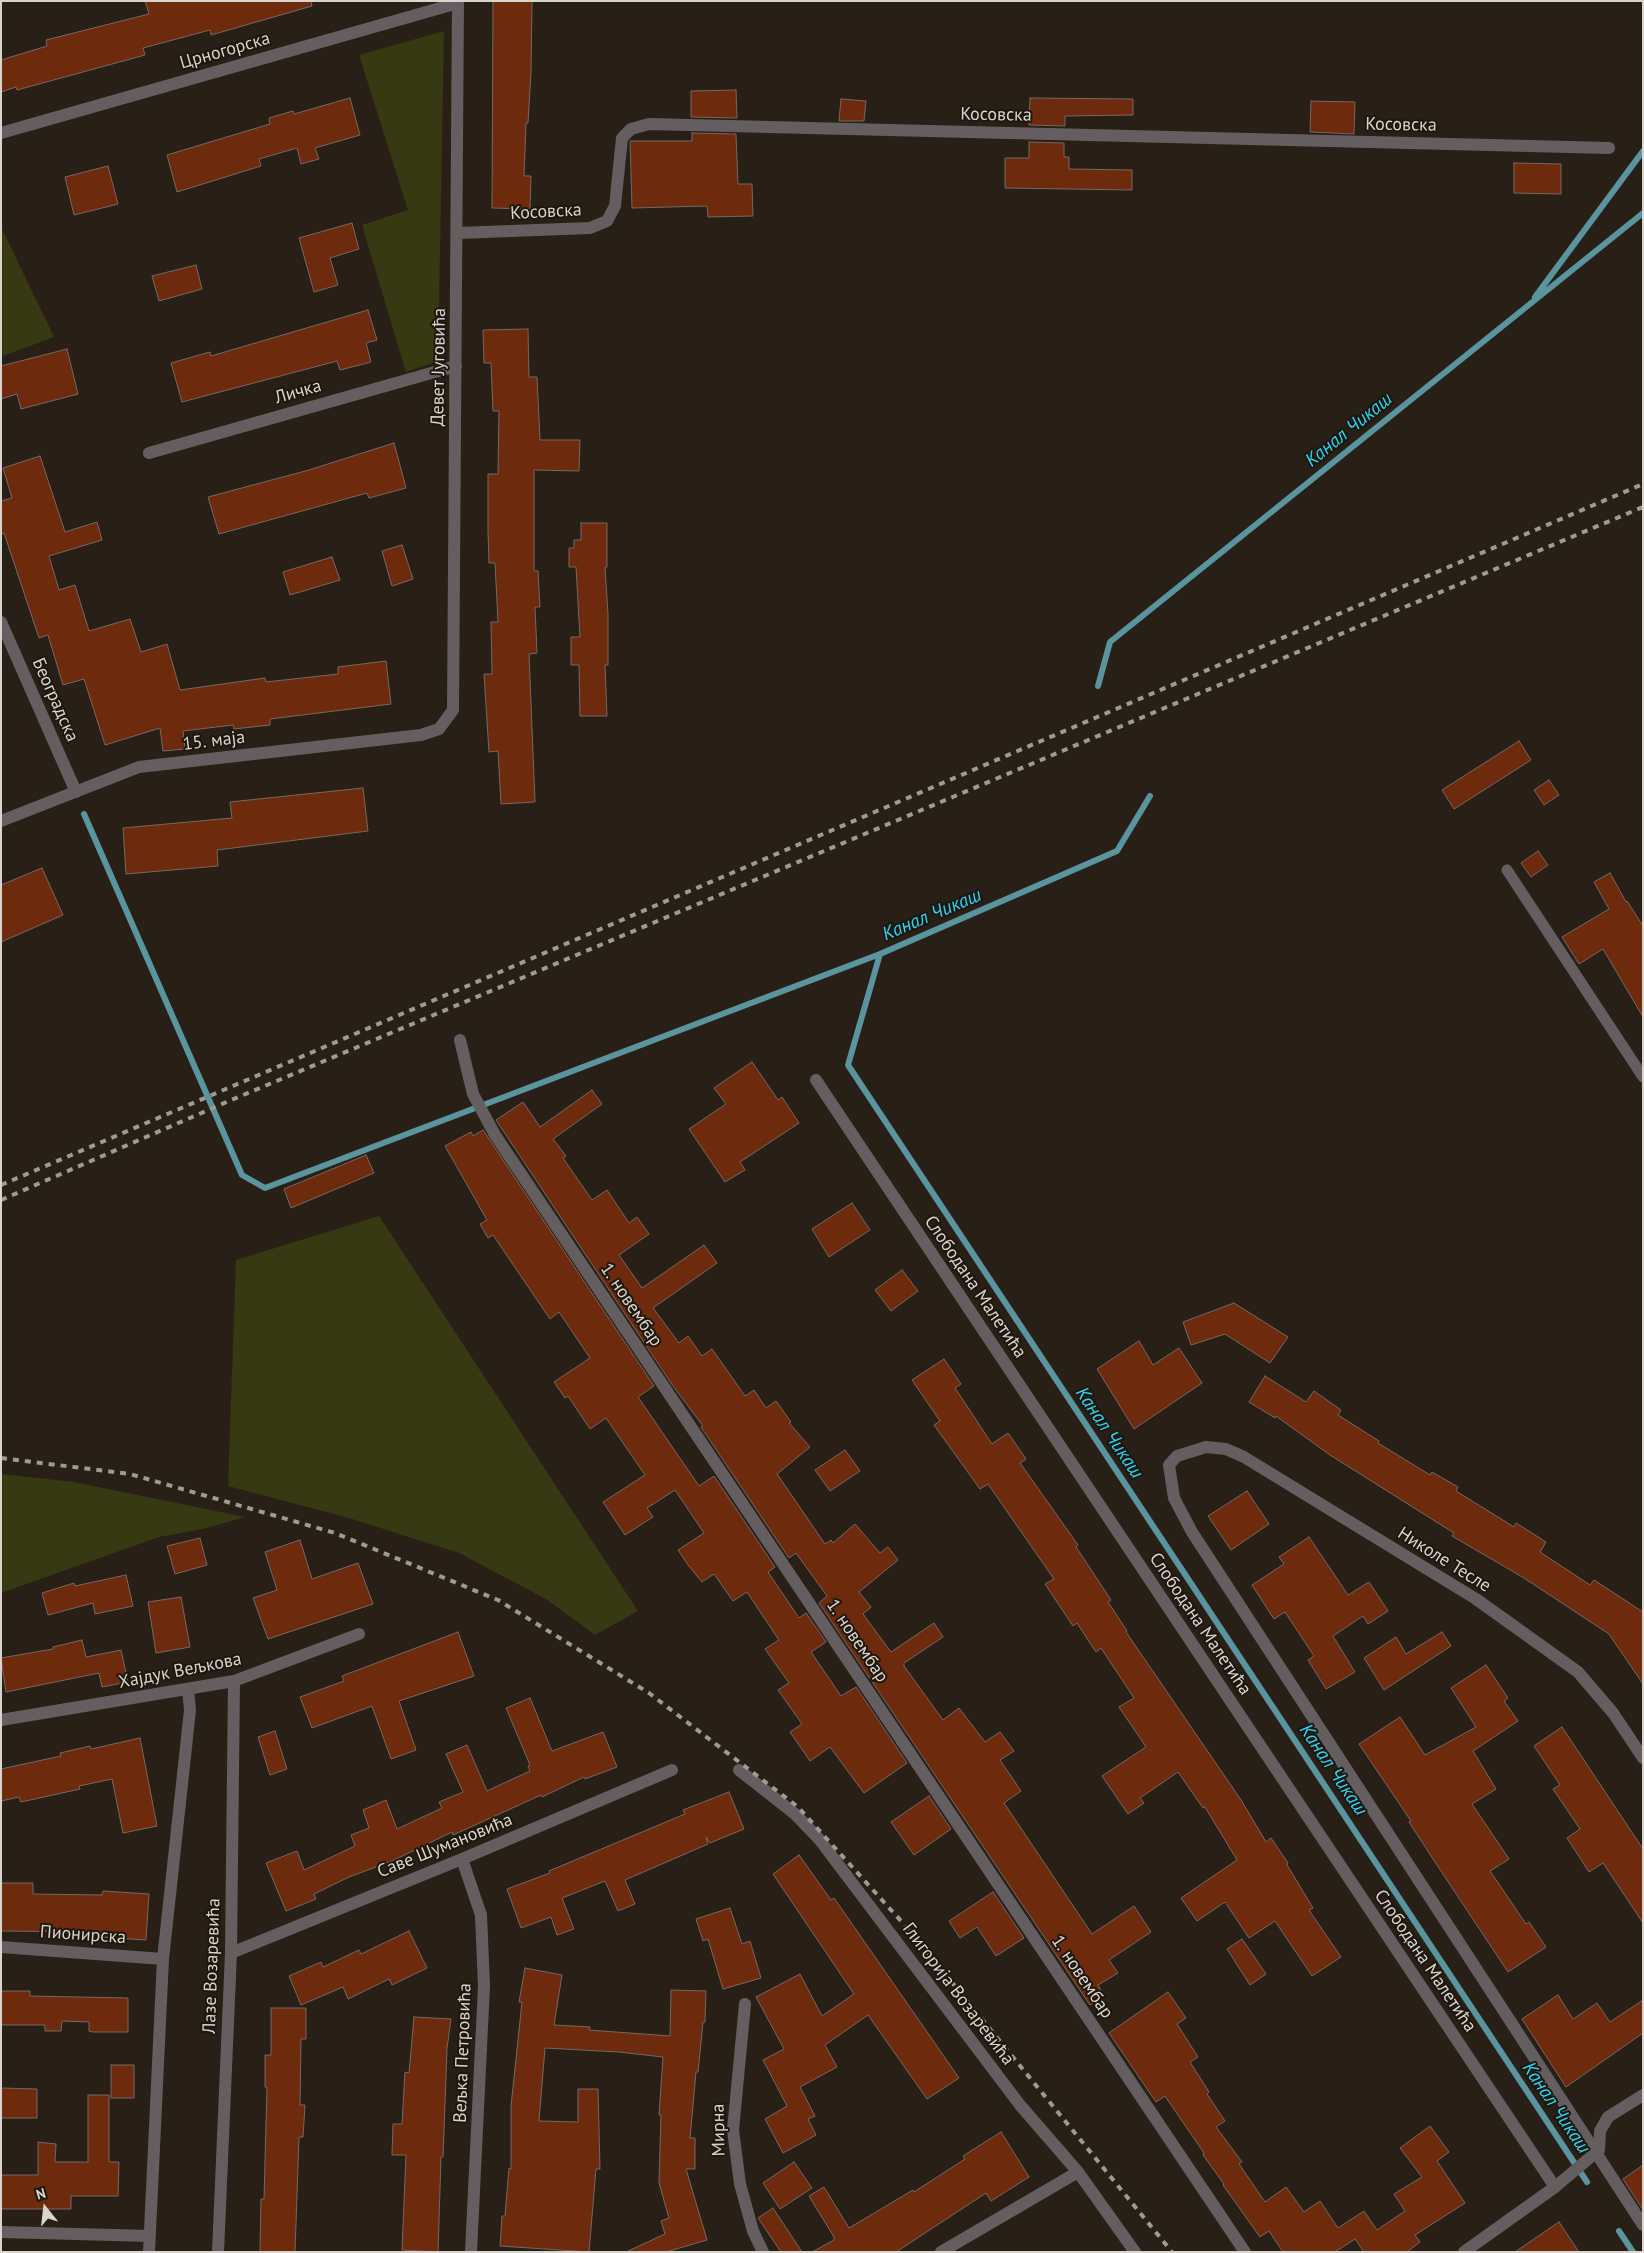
<!DOCTYPE html>
<meta charset="utf-8">
<style>
body{margin:0}
#map{position:relative;width:1644px;height:2253px;overflow:hidden;background:#282017;font-family:"PT Sans",sans-serif}
canvas{display:block}
.frame{position:absolute;inset:0;border:2px solid #d9d4ce;pointer-events:none}
.north{position:absolute;left:20px;top:2183px;width:50px;height:50px;-webkit-text-stroke:4px #1e170e;paint-order:stroke;rotate:344deg;font-size:14px;font-weight:700;line-height:20px;text-align:center;color:#d9d4ce}
.north::after{content:'';display:block;margin:auto;width:18px;height:22px;background:#d9d4ce;clip-path:polygon(50% 0,100% 100%,50% 72%,0 100%)}
</style>
<div id="map">
<canvas width="1644" height="2253"></canvas>
<div class="frame"></div>
<div class="north">N</div>
</div>
<script>
const context = document.querySelector('canvas').getContext('2d');
context.lineJoin = 'round';
function fillPath(path, color) {
  context.fillStyle = color;
  context.fill(path, 'evenodd');
}
function poly(rows) {
  const path = new Path2D();
  for (const r of rows) {
    path.moveTo(r[0], r[1]);
    for (let i = 2; i < r.length; i += 2) path.lineTo(r[i], r[i + 1]);
  }
  return path;
}
function trace(path, color, width, dash) {
  context.strokeStyle = color;
  context.lineWidth = width;
  context.lineCap = dash ? 'butt' : 'round';
  context.setLineDash(dash || []);
  context.stroke(path);
}
function drawText(font, color, halo, rows, align = 'center') {
  context.font = font + ' "PT Sans",sans-serif';
  context.lineWidth = 4;
  context.setLineDash([]);
  context.textBaseline = 'middle';
  context.strokeStyle = halo;
  context.fillStyle = color;
  for (const [text, x, y, turn = 0] of rows) {
    context.save();
    context.translate(x, y);
    context.rotate((+turn || 0) * Math.PI / 180);
    context.textAlign = isNaN(turn) ? turn : align;
    if (halo) context.strokeText(text, 0, 0);
    context.fillText(text, 0, 0);
    context.restore();
  }
}
const green = poly([
 [444,31,438,361,406,372,362,225,408,210,359,55],
 [1,227,54,337,3,356,1,351],
 [379,1216,638,1611,595,1635,546,1599,459,1553,349,1518,228,1486,236,1260],
 [1,1474,74,1482,245,1517,203,1529,159,1537,1,1593]
]);
const stream = poly([
 [1535,297,1643,151],
 [1098,686,1110,642,1643,213],
 [1150,796,1117,851,880,954,848,1065,1587,2182],
 [84,814,242,1175,265,1188,880,954],
 [1619,2231,1633,2252]
]);
const building = poly([
 [145,1,311,1,312,6,211,35,210,30,143,48,145,55,17,90,16,87,1,92,1,60,47,46,46,40,149,14,145,1],
 [493,1,532,1,531,73,528,123,526,123,524,176,531,176,530,209,492,208,493,1],
 [736,90,737,118,691,117,691,91,736,90],
 [350,98,360,135,315,148,319,159,301,164,297,148,259,159,261,166,177,192,167,155,270,124,269,118,293,111,294,114,350,98],
 [1030,98,1133,99,1133,115,1065,116,1065,126,1029,125,1030,98],
 [841,99,866,101,864,121,839,121,841,99],
 [1311,101,1355,102,1354,134,1310,132,1311,101],
 [692,133,736,134,738,184,752,184,753,216,708,217,707,206,632,208,630,141,692,141,692,133],
 [1029,142,1064,143,1064,157,1069,157,1069,169,1132,170,1132,190,1005,188,1005,158,1029,158,1029,142],
 [1514,163,1561,164,1561,194,1514,193,1514,163],
 [108,166,118,204,74,215,65,177,108,166],
 [352,223,359,249,330,258,338,285,314,292,299,238,352,223],
 [196,265,202,289,159,301,152,276,196,265],
 [368,310,377,340,366,343,371,362,340,370,337,361,182,402,171,363,210,352,211,356,368,310],
 [528,329,529,377,537,377,540,440,580,440,579,471,534,470,534,571,538,571,540,607,535,607,537,653,529,654,535,802,501,804,498,751,489,752,484,674,492,674,491,622,498,622,495,563,489,563,488,531,488,474,498,474,499,411,493,411,491,363,484,363,483,330,528,329],
 [67,349,78,394,21,409,17,394,1,399,1,366,67,349],
 [394,443,406,488,369,498,367,493,219,534,208,497,309,470,394,443],
 [40,456,65,532,97,522,102,540,49,556,59,590,75,585,89,631,130,619,141,652,167,644,180,690,265,678,266,682,338,674,338,667,386,661,391,704,270,719,270,725,234,729,233,725,183,731,185,749,163,751,160,728,105,745,84,679,63,685,48,635,39,638,4,533,1,534,1,501,12,498,3,468,40,456],
 [581,523,607,523,607,567,605,567,608,614,608,665,605,665,607,716,580,716,579,665,571,665,571,637,580,637,576,567,569,567,569,548,574,548,574,540,581,540,581,523],
 [402,545,413,579,392,586,382,551,402,545],
 [332,557,340,580,290,595,283,572,332,557],
 [1519,741,1531,760,1454,809,1442,790,1519,741],
 [1549,780,1559,795,1544,805,1534,790,1549,780],
 [363,788,368,831,217,850,218,866,126,874,123,828,232,818,230,802,363,788],
 [1538,851,1548,865,1531,877,1521,863,1538,851],
 [42,868,63,915,1,942,1,885,42,868],
 [1610,873,1626,902,1627,901,1643,926,1643,1017,1603,949,1579,964,1562,937,1609,909,1594,882,1610,873],
 [752,1062,778,1100,782,1097,799,1123,740,1162,745,1170,725,1182,689,1129,726,1104,714,1088,752,1062],
 [592,1090,602,1104,553,1139,566,1156,563,1158,592,1200,607,1190,629,1223,637,1217,649,1234,619,1255,642,1288,704,1245,717,1263,653,1308,679,1343,688,1336,702,1356,712,1349,745,1396,754,1390,766,1408,776,1401,791,1422,789,1423,810,1447,777,1474,825,1544,831,1540,833,1543,855,1524,880,1553,888,1547,898,1560,859,1592,871,1607,863,1614,891,1652,934,1623,943,1637,904,1663,904,1666,943,1720,959,1708,985,1742,1000,1732,1014,1751,1000,1760,1021,1791,1004,1803,1092,1934,1134,1906,1151,1932,1109,1960,1118,1973,1098,1985,1104,1996,1090,2005,819,1603,827,1596,796,1553,789,1558,701,1427,703,1426,673,1386,496,1120,523,1102,540,1127,592,1090],
 [483,1130,654,1386,638,1397,699,1486,714,1476,775,1567,768,1572,799,1618,806,1613,826,1642,811,1652,841,1696,856,1687,907,1763,864,1793,830,1747,810,1761,790,1732,802,1724,778,1690,789,1683,765,1649,779,1640,747,1592,733,1601,714,1574,702,1582,688,1565,678,1550,704,1533,675,1490,647,1508,653,1517,625,1535,603,1502,645,1475,606,1418,590,1429,568,1396,565,1398,554,1382,590,1358,559,1312,550,1319,493,1235,488,1238,480,1224,487,1220,445,1146,471,1132,473,1136,483,1130],
 [366,1155,374,1173,291,1208,284,1189,366,1155],
 [852,1203,870,1230,829,1257,812,1229,852,1203],
 [902,1270,918,1291,891,1311,875,1290,902,1270],
 [1234,1303,1288,1337,1270,1363,1225,1334,1191,1345,1183,1322,1234,1303],
 [1139,1341,1153,1365,1179,1348,1202,1383,1134,1429,1097,1369,1139,1341],
 [944,1359,961,1384,955,1388,992,1444,1008,1433,1026,1459,1020,1463,1078,1545,1076,1547,1111,1600,1108,1602,1127,1631,1126,1632,1241,1800,1266,1842,1271,1838,1288,1863,1287,1865,1313,1908,1309,1910,1341,1957,1312,1976,1275,1921,1249,1938,1225,1902,1197,1921,1181,1898,1237,1860,1205,1807,1203,1808,1178,1772,1140,1798,1144,1803,1128,1814,1102,1776,1146,1747,1119,1707,1134,1698,1101,1648,1096,1652,1077,1623,1073,1626,1045,1584,1054,1579,988,1484,980,1489,934,1425,940,1421,912,1380,944,1359],
 [1265,1376,1306,1402,1314,1391,1341,1410,1338,1415,1379,1441,1378,1443,1430,1475,1432,1472,1458,1487,1456,1491,1514,1527,1516,1523,1546,1542,1540,1552,1590,1585,1594,1580,1643,1612,1643,1684,1609,1634,1524,1578,1452,1536,1454,1533,1330,1455,1276,1416,1275,1418,1249,1402,1265,1376],
 [845,1450,860,1471,830,1491,815,1470,845,1450],
 [1247,1491,1269,1524,1231,1550,1208,1516,1247,1491],
 [1309,1537,1348,1595,1369,1582,1388,1611,1368,1624,1363,1616,1333,1636,1355,1672,1326,1689,1308,1660,1314,1656,1285,1612,1274,1619,1252,1585,1284,1564,1279,1557,1309,1537],
 [200,1538,207,1565,175,1574,167,1546,200,1538],
 [300,1540,312,1579,358,1563,373,1604,268,1639,253,1598,277,1590,265,1552,300,1540],
 [126,1575,133,1606,95,1614,93,1603,48,1615,42,1593,74,1583,75,1586,126,1575],
 [181,1597,190,1647,156,1653,148,1602,181,1597],
 [458,1632,474,1676,399,1701,416,1750,391,1759,372,1706,312,1728,300,1697,344,1681,342,1676,458,1632],
 [1442,1632,1451,1646,1384,1690,1364,1658,1396,1637,1406,1654,1442,1632],
 [82,1640,86,1657,121,1650,128,1682,102,1687,99,1673,6,1692,1,1658,53,1649,53,1647,82,1640],
 [1486,1665,1508,1698,1504,1701,1518,1721,1473,1751,1496,1789,1472,1804,1509,1859,1490,1871,1526,1924,1529,1922,1546,1947,1508,1972,1435,1862,1409,1822,1411,1821,1359,1744,1400,1717,1425,1755,1476,1727,1451,1688,1486,1665],
 [530,1698,552,1751,603,1732,617,1767,585,1779,584,1777,542,1797,541,1795,453,1835,452,1832,392,1861,349,1877,314,1894,316,1899,286,1911,266,1863,297,1851,304,1870,355,1846,351,1835,369,1828,363,1810,386,1800,397,1829,442,1808,439,1802,463,1792,446,1754,467,1745,487,1791,530,1771,528,1766,530,1765,506,1708,530,1698],
 [1562,1727,1643,1849,1643,1923,1603,1863,1589,1872,1567,1838,1580,1829,1553,1789,1560,1785,1534,1746,1562,1727],
 [275,1731,287,1769,270,1775,258,1737,275,1731],
 [140,1738,157,1826,123,1833,112,1779,79,1786,80,1789,21,1802,19,1797,1,1801,1,1769,61,1756,60,1753,90,1746,91,1749,140,1738],
 [729,1792,744,1829,710,1843,706,1837,708,1844,625,1880,635,1904,618,1911,605,1881,562,1898,574,1929,557,1935,551,1917,521,1928,507,1889,550,1873,549,1871,685,1814,683,1810,729,1792],
 [929,1796,951,1829,914,1855,891,1822,929,1796],
 [799,1855,831,1900,834,1898,959,2078,927,2099,868,2015,825,2045,837,2067,800,2087,815,2116,808,2119,816,2135,783,2153,765,2119,787,2106,763,2060,784,2049,756,1997,800,1974,822,2016,854,1994,773,1874,799,1855],
 [1,1883,33,1883,33,1894,102,1895,103,1891,149,1894,146,1940,99,1937,100,1932,1,1931,1,1883],
 [993,1892,1024,1938,996,1956,977,1927,960,1938,949,1921,993,1892],
 [730,1908,742,1944,750,1941,761,1978,723,1989,708,1939,703,1941,696,1919,730,1908],
 [409,1931,427,1968,392,1985,389,1979,348,1999,343,1987,301,2005,289,1976,321,1962,323,1967,359,1950,361,1954,409,1931],
 [1242,1939,1266,1974,1250,1985,1227,1949,1242,1939],
 [525,1968,562,1975,554,2025,590,2027,589,2030,670,2036,671,1990,706,1991,705,2022,703,2022,698,2072,696,2072,690,2138,695,2138,695,2169,686,2169,707,2240,666,2252,626,2252,665,2234,661,2221,669,2218,659,2183,661,2115,659,2115,663,2057,619,2052,545,2048,539,2121,578,2122,578,2089,598,2089,600,2169,596,2169,589,2252,500,2246,502,2216,505,2216,509,2168,511,2169,511,2106,522,2002,519,2002,525,1968],
 [1,1991,30,1991,30,1996,128,1998,128,2032,92,2032,89,2031,89,2022,62,2021,61,2031,45,2031,45,2025,1,2025,1,1991],
 [1168,1992,1186,2018,1177,2024,1198,2057,1190,2062,1209,2092,1207,2094,1225,2121,1216,2127,1242,2162,1239,2164,1265,2202,1286,2187,1304,2212,1320,2201,1338,2228,1364,2211,1377,2230,1405,2211,1394,2194,1422,2177,1400,2148,1430,2126,1449,2152,1437,2161,1465,2203,1415,2235,1420,2242,1407,2252,1364,2252,1355,2239,1335,2252,1283,2252,1269,2231,1260,2237,1223,2185,1224,2184,1203,2155,1204,2153,1165,2096,1156,2102,1109,2033,1168,1992],
 [1558,1995,1573,2019,1597,2003,1610,2022,1643,2000,1643,2033,1566,2087,1522,2019,1558,1995],
 [271,2008,306,2008,306,2039,301,2039,300,2105,305,2105,303,2137,299,2137,295,2252,260,2252,261,2199,264,2199,267,2087,265,2087,265,2055,271,2055,271,2008],
 [414,2017,451,2019,447,2048,443,2157,441,2157,438,2252,402,2250,406,2155,392,2155,393,2124,402,2124,405,2072,409,2073,414,2017],
 [111,2065,134,2065,134,2098,111,2098,111,2065],
 [1,2088,37,2089,37,2118,1,2118,1,2088],
 [88,2095,109,2095,109,2162,119,2162,118,2196,71,2196,71,2209,1,2209,1,2175,38,2175,38,2142,56,2144,55,2162,88,2162,88,2095],
 [1001,2132,1029,2177,991,2201,986,2193,896,2252,812,2252,834,2240,834,2237,809,2196,824,2187,849,2228,913,2190,914,2192,965,2159,963,2156,1001,2132],
 [794,2162,812,2188,780,2209,763,2183,794,2162],
 [1643,2165,1643,2210,1623,2179,1643,2165],
 [773,2208,802,2252,781,2252,758,2218,773,2208],
 [1559,2222,1579,2252,1515,2252,1559,2222]
]);
const service = poly([
 [1507,870,1643,1077]
]);
const minor = poly([
 [1,133,458,3],
 [458,233,590,228,607,221,615,206,622,138,631,129,649,124,1609,148],
 [149,453,456,366],
 [1,622,76,792],
 [1,821,139,767,421,735,439,729,453,710,458,1],
 [460,1040,473,1094,495,1135,1245,2252],
 [816,1080,1555,2187],
 [1,1720,234,1681,359,1634],
 [1643,1758,1613,1713,1578,1672,1476,1599,1244,1457,1226,1449,1206,1447,1177,1456,1169,1465,1174,1498,1192,1532,1643,2225],
 [739,1770,795,1814,819,1839,1020,2105,1078,2172,1135,2252],
 [462,1859,481,1915,484,1986,471,2252],
 [1,1947,163,1959],
 [231,1953,462,1859,672,1770],
 [745,2004,733,2130,740,2184,753,2231,763,2252],
 [1,2232,150,2236],
 [149,2252,163,1959,190,1710,188,1689],
 [218,2252,231,1953,234,1681],
 [941,2252,1078,2172]
]);
const tertiary = poly([
 [1464,2252,1555,2187,1599,2150,1600,2131,1608,2117,1643,2095]
]);
const rail = poly([
 [1,1185,1643,484],
 [1,1200,229,1101,1643,507],
 [1,1458,130,1474,335,1533,498,1600,649,1693,798,1807,910,1931,1172,2252]
]);
const streetNames = [
 ["Црногорска",225,51,-16],
 ["Косовска",996,115,1],
 ["Косовска",1401,125,1],
 ["Косовска",546,212,-3],
 ["Девет Југовића",439,367,-89],
 ["Личка",298,392,-16],
 ["Београдска",55,700,66],
 ["15. маја",214,741,-7],
 ["Слободана Малетића",975,1287,56],
 ["1. новембар",631,1305,56],
 ["Николе Тесле",1444,1560,32],
 ["Слободана Малетића",1200,1624,56],
 ["1. новембар",857,1641,56],
 ["Хајдук Вељкова",180,1671,-11],
 ["Саве Шумановића",445,1846,-22],
 ["Пионирска",83,1935,4],
 ["Слободана Малетића",1425,1961,56],
 ["Лазе Возаревића",212,1966,-88],
 ["1. новембар",1082,1977,56],
 ["Глигорија Возаревића",958,1994,53],
 ["Вељка Петровића",463,2053,-88],
 ["Мирна",719,2130,-91]
];
const waterNames = [
 ["Канал Чикаш",1349,430,-39],
 ["Канал Чикаш",932,915,-23],
 ["Канал Чикаш",1109,1433,56],
 ["Канал Чикаш",1333,1770,56],
 ["Канал Чикаш",1556,2108,56]
];
fillPath(green, '#363911');
trace(stream, '#59949f', 6);
fillPath(building, '#6e2a0d');
trace(building, '#776863', 1);
trace(service, '#655e60', 11);
trace(minor, '#655e60', 12);
trace(tertiary, '#655e60', 12);
trace(rail, '#a09a93', 4, [6, 6]);
drawText('18px', '#d9d4ce', '#1e170e', streetNames);
drawText('italic 19px', '#2dd4f5', '#1e170e', waterNames);
</script>
